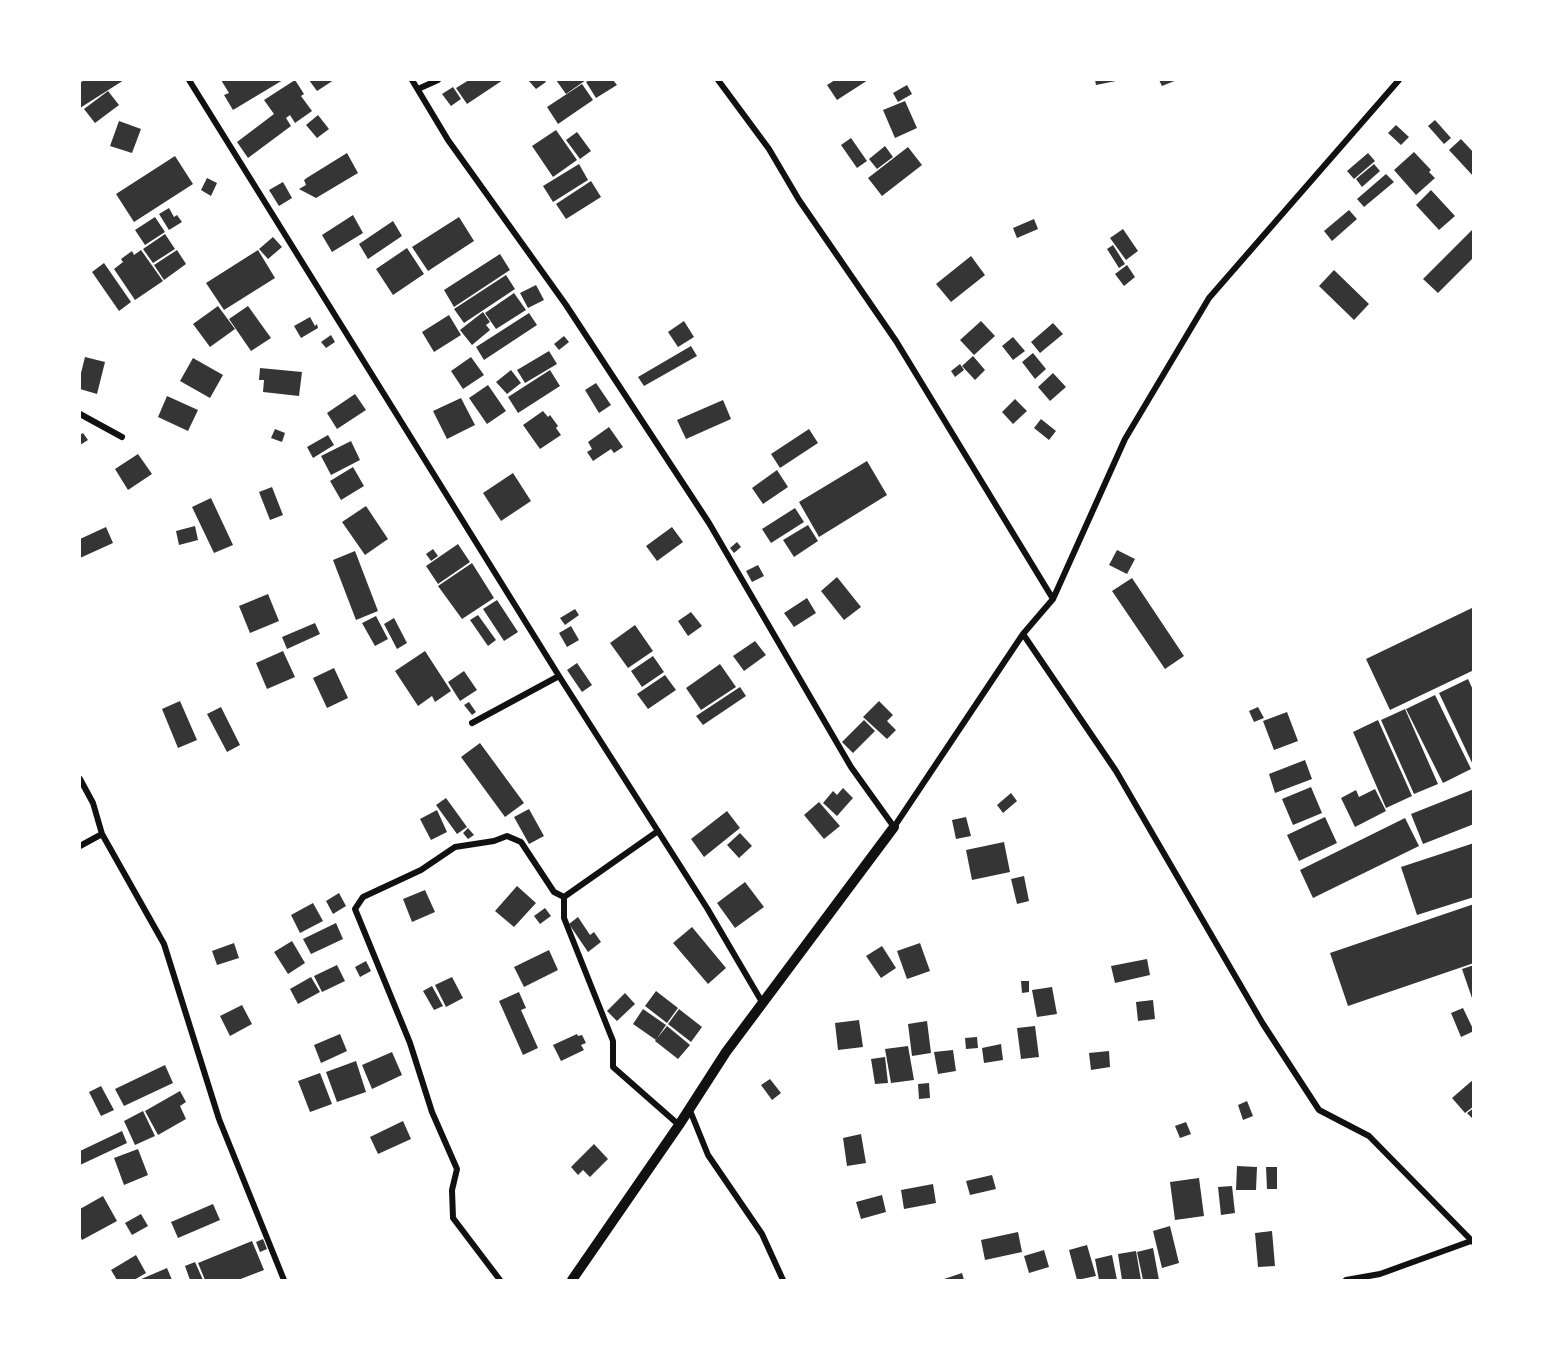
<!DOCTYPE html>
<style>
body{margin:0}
#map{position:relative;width:1553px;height:1360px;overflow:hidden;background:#fff;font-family:"Source Sans 3",sans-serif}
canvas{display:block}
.frame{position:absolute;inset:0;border:81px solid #fff;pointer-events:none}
</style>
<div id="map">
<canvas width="1553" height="1360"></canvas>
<div class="frame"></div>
</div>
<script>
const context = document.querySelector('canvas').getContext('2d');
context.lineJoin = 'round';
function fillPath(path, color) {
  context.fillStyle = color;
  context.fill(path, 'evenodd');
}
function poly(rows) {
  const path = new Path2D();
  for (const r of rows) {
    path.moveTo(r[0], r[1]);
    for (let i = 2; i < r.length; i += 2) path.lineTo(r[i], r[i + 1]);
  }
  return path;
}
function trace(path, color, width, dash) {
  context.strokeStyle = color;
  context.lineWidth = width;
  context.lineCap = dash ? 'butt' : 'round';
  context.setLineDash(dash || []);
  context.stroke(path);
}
const building = poly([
 [84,80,124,80,80,108,80,83],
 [221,80,283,80,233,110,224,95,229,93],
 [295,80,304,94,301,96,312,111,295,123,290,115,286,118,291,126,248,158,237,142,274,114,264,100],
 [309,80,334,80,317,91],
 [469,80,503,80,467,104,456,88],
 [528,80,544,80,546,82,536,89],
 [556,80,586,80,566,94],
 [590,80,613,80,617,85,596,98,586,82],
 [835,80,868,80,837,100,827,85],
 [1095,80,1116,80,1116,81,1096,85],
 [1159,80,1177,80,1162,86],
 [582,84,593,100,558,124,547,107],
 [907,85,912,94,898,102,893,93],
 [453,87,461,99,451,106,442,94],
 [108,91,119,105,95,123,84,109],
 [905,101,917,128,895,138,883,110],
 [318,115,329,129,317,138,306,125],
 [1435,120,1451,138,1444,144,1428,126],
 [119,121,141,129,132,153,110,146],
 [1396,125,1409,137,1401,145,1388,133],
 [556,130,577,160,553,177,532,146],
 [577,132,591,151,580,159,566,140],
 [851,138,867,161,857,168,841,145],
 [1461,139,1474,153,1474,177,1449,150],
 [885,146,893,157,877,169,869,159],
 [908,147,922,165,882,196,868,178],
 [1414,152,1431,170,1429,172,1435,178,1416,195,1394,170],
 [347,153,358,173,316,198,299,189,306,185,304,180,307,178,305,179],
 [1368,153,1375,161,1354,179,1347,171],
 [175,156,193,184,134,222,116,194],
 [579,164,588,180,553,202,543,186],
 [1374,164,1380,171,1362,187,1356,179],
 [1386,174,1394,182,1364,207,1357,199],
 [207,178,217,183,211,196,201,190],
 [591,181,601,197,566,219,556,204],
 [283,182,292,198,279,206,269,190],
 [1431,190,1455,216,1439,230,1416,205],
 [169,208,174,217,177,215,182,222,169,230,159,214],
 [1349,210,1357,219,1332,241,1324,231],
 [353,215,363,233,332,252,322,235],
 [155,217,165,232,145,245,135,230],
 [459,217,474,241,428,271,412,247],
 [1034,219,1038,229,1017,238,1013,228],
 [393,221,402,236,368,259,359,244],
 [1474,228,1474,257,1438,293,1423,279],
 [1123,229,1138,251,1126,260,1110,238],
 [165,234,175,249,153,263,143,249],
 [273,237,282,247,268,259,259,249],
 [1113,245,1125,264,1119,268,1107,249],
 [407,248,424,274,393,295,376,269],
 [141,250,163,281,135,300,114,269,123,262,121,259,132,251,134,255],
 [177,250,186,264,164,280,154,265],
 [258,250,275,278,224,310,206,283],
 [500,254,510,270,454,307,444,290],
 [971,256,985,275,951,302,936,284],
 [104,263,131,302,119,311,92,272],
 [1127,265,1135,277,1124,286,1115,274],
 [1334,270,1369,304,1354,320,1319,286],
 [506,275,515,289,464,323,454,309],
 [536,285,544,300,528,308,520,293],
 [514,293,526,310,496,329,485,313],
 [218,306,235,329,210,347,193,324],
 [248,306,271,338,251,351,229,319],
 [483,312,490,322,486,325,490,330,472,345,460,330],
 [529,313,537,325,484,360,476,347],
 [449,315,461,335,434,352,422,332],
 [310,317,315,326,317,324,318,328,301,338,294,326],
 [684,321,694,337,678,347,668,332],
 [981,321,995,336,974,355,960,340],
 [1053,323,1063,334,1040,353,1031,342],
 [331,335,335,342,326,348,321,342],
 [564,336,569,342,559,350,554,344],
 [1013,337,1025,351,1013,360,1002,346],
 [691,346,697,356,644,386,638,377],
 [549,351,557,364,525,383,517,370],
 [1033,353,1046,369,1035,379,1022,362],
 [973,356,985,370,975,380,962,366],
 [85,357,105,362,97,394,80,389,80,377],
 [471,357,484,375,463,389,451,371],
 [193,358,223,375,210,398,180,381],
 [960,364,964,370,955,377,951,371],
 [260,368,302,372,299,396,263,392,264,380,259,380],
 [511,370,521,383,507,394,496,382],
 [550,370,560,386,518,413,508,397],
 [1053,373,1066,387,1050,401,1038,387],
 [596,383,611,405,599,413,585,390],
 [488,385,506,411,487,424,469,398],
 [355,394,366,410,337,429,327,413],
 [167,396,198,410,188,431,158,417],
 [461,398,475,425,447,439,433,411],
 [1015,399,1027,411,1013,424,1002,412],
 [723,400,731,419,686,439,677,420],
 [543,411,548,417,550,415,558,426,556,428,561,435,540,449,523,425],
 [1041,419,1056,431,1049,440,1034,428],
 [609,427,623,447,614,453,611,449,593,461,587,452,592,449,588,442],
 [275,429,285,433,282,442,271,438],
 [809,429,818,443,780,468,771,454],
 [83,433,88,440,80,445,80,435],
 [328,435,334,445,313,458,307,447],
 [351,441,360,460,331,475,321,456],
 [138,454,152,474,128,490,115,469],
 [867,461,887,495,819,537,799,502],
 [353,467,364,486,341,500,330,481],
 [777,470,788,487,763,504,752,488],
 [513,473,531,501,501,521,483,493],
 [272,487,283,515,270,520,259,492],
 [211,498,233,545,214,553,192,507],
 [366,506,388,539,365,555,342,522],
 [795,508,804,522,771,543,762,529],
 [808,525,818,541,794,557,783,540],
 [195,526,198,540,179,545,176,531],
 [106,527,113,543,80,558,80,539],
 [672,527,683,542,657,561,646,546],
 [737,542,741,547,734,553,730,548],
 [458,544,470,562,438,584,426,566],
 [433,549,438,556,431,561,426,554],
 [1117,550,1135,559,1127,574,1109,565],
 [355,551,378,611,356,620,333,560],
 [472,563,494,598,462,619,438,586],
 [758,565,764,576,752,582,746,571],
 [837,577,861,607,844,620,821,591],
 [1132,578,1184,656,1165,669,1112,591],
 [268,594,279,621,250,633,239,606],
 [807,598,816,613,794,627,784,613],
 [497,600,518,632,504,641,483,609],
 [1474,607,1474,670,1390,710,1366,659],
 [575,609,579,615,565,625,560,618],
 [691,612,702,626,688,636,678,621],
 [478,615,496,640,488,646,470,620],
 [376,616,388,639,375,646,362,623],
 [394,618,407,643,397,649,384,624],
 [315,623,320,634,287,649,282,637],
 [635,625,653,651,628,668,610,643],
 [571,626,579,640,567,647,559,633],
 [755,641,766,655,744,671,733,656],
 [283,651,295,677,267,689,256,663],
 [425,651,451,691,435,702,432,696,418,706,395,671],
 [653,656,664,672,642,687,631,671],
 [577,663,592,685,582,692,567,670],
 [720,664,736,687,701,710,686,688],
 [334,668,348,698,327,708,313,678],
 [464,671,477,690,460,701,448,682],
 [665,675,676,690,648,709,637,694],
 [1468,679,1474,692,1474,767,1439,693],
 [740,687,746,696,703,725,696,716],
 [1435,695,1471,769,1443,783,1406,709],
 [180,701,197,740,178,748,162,709],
 [879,701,893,715,887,721,896,730,887,739,863,717],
 [469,702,476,712,472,715,464,705],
 [221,707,240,745,227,752,207,714],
 [1258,707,1264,718,1254,722,1249,711],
 [1405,709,1438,784,1414,794,1381,720],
 [1287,712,1298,741,1274,750,1263,721],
 [864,720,875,731,853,753,842,742],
 [1378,720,1412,796,1386,808,1353,732],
 [480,743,524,803,505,817,461,757],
 [1305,760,1312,779,1275,793,1269,774],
 [1311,787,1322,813,1293,825,1282,799],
 [843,788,853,798,837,816,823,803,833,791,837,795],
 [1375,789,1386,811,1355,827,1341,798,1356,790,1359,797],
 [1474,789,1474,824,1423,844,1411,814],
 [1011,793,1017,801,1003,813,997,805],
 [446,798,467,827,457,834,436,805],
 [819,802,840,826,824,839,804,815],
 [529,809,544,836,529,844,514,817],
 [437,810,447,832,431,840,420,819],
 [727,811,740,828,704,857,691,839],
 [966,817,971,836,956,839,952,820],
 [1325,817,1337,843,1299,861,1287,835],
 [1405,818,1419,846,1313,898,1300,870],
 [468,828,474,835,468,839,463,833],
 [740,833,752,846,739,858,727,845],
 [1004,842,1010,872,972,880,966,850],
 [1474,843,1474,897,1417,915,1401,867],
 [1024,876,1029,901,1017,904,1011,879],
 [745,882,764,907,735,928,717,903],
 [517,886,536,903,514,927,495,911],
 [425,890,435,912,412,922,403,899],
 [339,893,346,906,333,914,326,901],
 [313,903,323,921,300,933,291,915],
 [1474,904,1474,963,1348,1006,1330,953],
 [545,908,551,916,540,924,534,916],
 [578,917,590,935,594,932,601,942,588,952,569,924],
 [336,923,343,939,311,954,303,939],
 [692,927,726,968,708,984,673,943],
 [292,941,305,963,288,974,274,952],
 [234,943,239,958,217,965,212,951],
 [920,943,930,971,907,979,897,951],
 [882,946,896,968,881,978,866,956],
 [549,950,558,970,524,987,514,967],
 [1147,959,1150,975,1115,983,1111,966],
 [366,961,371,971,360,977,355,967],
 [337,965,345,981,322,992,314,976],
 [1474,965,1474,1001,1473,1001,1462,969],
 [311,977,320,992,298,1004,290,989],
 [452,977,463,998,446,1007,435,985],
 [1021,981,1029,981,1029,992,1022,993],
 [432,986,443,1006,434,1010,423,991],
 [1052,987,1057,1014,1037,1017,1032,990],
 [656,991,678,1008,667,1023,645,1006],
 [519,992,526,1008,521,1010,538,1048,523,1055,499,1001],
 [625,993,635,1004,617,1021,607,1011],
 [1153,1000,1155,1019,1138,1021,1136,1002],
 [242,1005,252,1024,230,1036,220,1016],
 [1463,1008,1474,1031,1461,1037,1451,1013],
 [643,1009,666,1025,656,1040,633,1024],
 [679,1009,702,1027,691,1042,668,1024],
 [859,1020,863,1047,838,1050,835,1023],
 [927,1021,931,1053,912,1056,908,1024],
 [667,1026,690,1045,678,1059,655,1041],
 [1035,1026,1039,1057,1021,1059,1017,1028],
 [340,1034,347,1051,321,1063,314,1045],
 [577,1034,578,1036,582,1035,586,1043,581,1045,584,1050,561,1061,553,1045],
 [977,1037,978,1048,966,1049,965,1038],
 [1001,1044,1003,1060,984,1063,982,1048],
 [908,1046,914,1080,891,1083,885,1049],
 [953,1050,956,1071,938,1074,934,1052],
 [1109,1051,1110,1067,1091,1070,1089,1053],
 [392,1052,402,1075,372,1089,362,1065],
 [885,1057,888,1083,875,1084,871,1059],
 [356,1061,366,1092,337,1102,326,1072],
 [165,1065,173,1083,124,1106,115,1089],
 [320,1073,332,1104,310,1112,298,1081],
 [770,1079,781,1093,772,1100,761,1085],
 [1474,1079,1474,1106,1465,1113,1452,1098],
 [929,1083,930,1098,919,1099,918,1084],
 [101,1086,114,1110,101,1116,89,1092],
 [180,1091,186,1102,180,1106,186,1119,158,1135,145,1111],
 [1247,1101,1253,1116,1243,1120,1238,1105],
 [1474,1108,1474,1120,1467,1113],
 [143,1111,155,1136,135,1145,124,1121],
 [403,1121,411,1139,378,1154,370,1137],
 [1186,1122,1191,1134,1180,1138,1175,1126],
 [122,1131,127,1143,80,1165,80,1151],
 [861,1134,866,1163,847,1166,843,1138],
 [594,1144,608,1159,590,1177,583,1170,578,1175,571,1167],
 [138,1149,148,1175,124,1185,114,1158],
 [1237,1166,1257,1167,1256,1190,1236,1190],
 [1266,1167,1277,1167,1277,1189,1267,1189],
 [992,1175,996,1189,970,1195,966,1181],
 [1199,1178,1204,1216,1175,1220,1170,1182],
 [933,1184,936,1203,904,1209,901,1190],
 [1232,1186,1235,1213,1221,1215,1218,1187],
 [882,1195,886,1212,861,1219,856,1202],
 [103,1196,117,1221,82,1240,80,1236,80,1209],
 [213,1204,220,1220,178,1238,171,1222],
 [141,1214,148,1226,132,1235,125,1223],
 [1170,1226,1179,1263,1162,1268,1153,1231],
 [1272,1231,1275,1266,1258,1267,1255,1233],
 [1018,1232,1022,1252,985,1260,981,1240],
 [263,1239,267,1249,260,1252,256,1242],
 [252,1241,264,1270,238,1280,205,1280,198,1263],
 [1087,1245,1096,1276,1077,1280,1069,1250],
 [1153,1248,1159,1280,1143,1280,1137,1252],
 [1044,1250,1049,1267,1029,1273,1024,1256],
 [1136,1251,1141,1280,1122,1280,1118,1254],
 [136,1255,146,1273,134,1280,117,1280,111,1270],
 [1112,1255,1117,1280,1099,1280,1095,1259],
 [195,1262,203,1280,190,1280,185,1266],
 [167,1268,172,1280,139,1280],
 [962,1273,964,1280,941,1280]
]);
const minor = poly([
 [189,80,559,676,707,908,762,1002],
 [412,80,448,140,566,305,709,523,851,767,894,827,1023,634,1053,599,1125,439,1209,298,1399,80],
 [718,80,769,149,799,200,896,341,1053,599],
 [418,89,438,80],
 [80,414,122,437],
 [1023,634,1116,771,1263,1024,1319,1110,1369,1136,1474,1243],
 [472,723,559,676],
 [80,779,93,803,102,834,80,846],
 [102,834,164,944,219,1119,284,1280],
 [564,897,564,918,613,1041,613,1067,679,1125],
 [689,1108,708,1155,762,1234,783,1280],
 [500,1280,453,1218,452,1190,457,1169,432,1112,410,1043,355,909,363,897,421,870,455,847,494,841,507,836,521,842,554,892,564,897,658,831],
 [1346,1280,1380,1274,1471,1241]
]);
const tertiary = poly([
 [572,1280,679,1125,726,1052,894,827]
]);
fillPath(building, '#353535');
trace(minor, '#111', 6);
trace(tertiary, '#111', 10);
</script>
